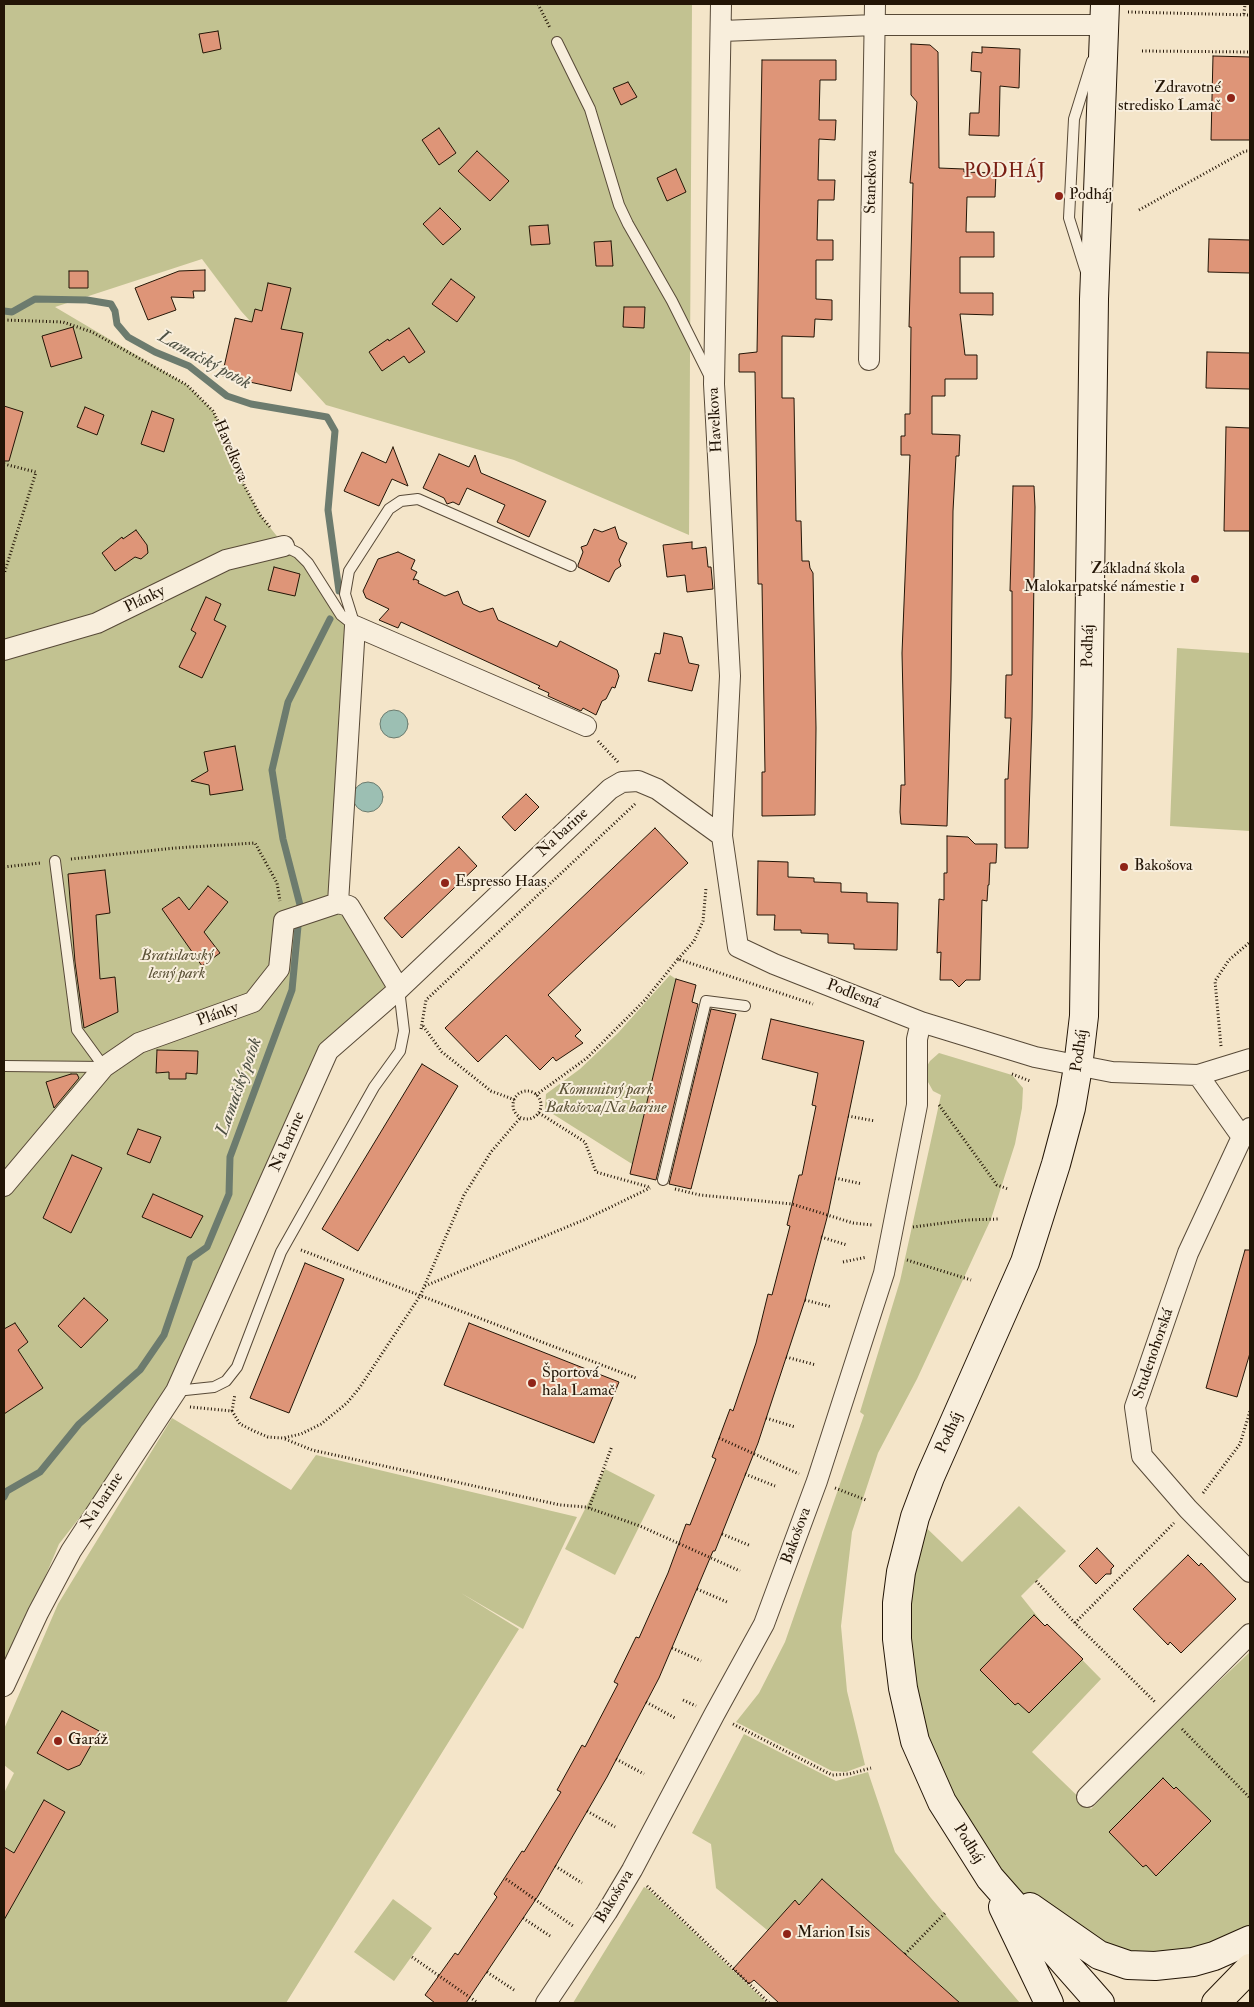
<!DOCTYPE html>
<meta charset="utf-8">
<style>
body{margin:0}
#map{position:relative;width:1254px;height:2007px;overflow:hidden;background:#f4e5c9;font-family:"IM FELL Double Pica",serif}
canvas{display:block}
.frame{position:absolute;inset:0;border:5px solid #231506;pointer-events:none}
</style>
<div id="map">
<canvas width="1254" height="2007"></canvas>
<div class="frame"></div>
</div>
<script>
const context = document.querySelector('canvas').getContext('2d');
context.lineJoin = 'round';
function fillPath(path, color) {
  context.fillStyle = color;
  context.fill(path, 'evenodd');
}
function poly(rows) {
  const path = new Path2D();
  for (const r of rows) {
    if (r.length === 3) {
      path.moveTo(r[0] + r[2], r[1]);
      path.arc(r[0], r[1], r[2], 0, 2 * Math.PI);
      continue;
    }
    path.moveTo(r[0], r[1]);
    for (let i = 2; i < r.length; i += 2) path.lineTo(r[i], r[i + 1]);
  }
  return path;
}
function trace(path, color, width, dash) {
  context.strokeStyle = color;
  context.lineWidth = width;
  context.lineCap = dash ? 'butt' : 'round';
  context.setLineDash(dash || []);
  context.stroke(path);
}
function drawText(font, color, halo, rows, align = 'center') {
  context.font = font + ' "IM FELL Double Pica",serif';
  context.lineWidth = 4;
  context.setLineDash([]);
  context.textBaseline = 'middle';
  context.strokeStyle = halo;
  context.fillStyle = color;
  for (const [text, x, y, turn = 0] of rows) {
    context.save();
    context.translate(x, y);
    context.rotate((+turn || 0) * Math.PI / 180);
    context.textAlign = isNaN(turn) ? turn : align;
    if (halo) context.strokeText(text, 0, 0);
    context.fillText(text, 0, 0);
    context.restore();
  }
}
const green = poly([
 [4,4,692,4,689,535,514,460,326,405,241,311,202,259,55,307,187,385,213,411,227,440,244,485,260,515,284,545,298,553,355,626,338,903,399,989,328,1051,167,1405,59,1544,4,1674],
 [1177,648,1250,653,1250,831,1170,826],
 [670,975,676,979,632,1164,545,1109,546,1094,580,1069,618,1033],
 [939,1053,1012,1075,1023,1088,1022,1108,1015,1144,991,1219,917,1379,878,1453,852,1532,841,1626,847,1691,865,1765,846,1772,832,1771,736,1722,759,1693,785,1642,864,1415,860,1412,900,1281,941,1095,933,1091,923,1073,930,1061],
 [172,1418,291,1490,316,1455,577,1517,523,1629,461,1593,519,1629,286,2003,4,2003,4,1793,14,1773,4,1765,4,1729,58,1604],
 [605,1469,655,1495,615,1575,565,1549],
 [1019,1506,1066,1551,1021,1596,1045,1626,1047,1624,1101,1679,1032,1752,1091,1809,1161,1736,1250,1652,1250,1940,1128,1965,990,1878,903,1688,915,1517,962,1562],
 [744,1734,836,1781,868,1772,895,1852,931,1898,1020,2003,960,2003,822,1879,772,1934,716,1888,711,1844,692,1833],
 [644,1887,648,1889,767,2003,573,2003],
 [393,1899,432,1928,394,1981,354,1952]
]);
const water = poly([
 [394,724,14],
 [368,797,15]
]);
const stream = poly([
 [4,311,12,312,35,299,87,300,111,304,115,311,117,324,128,337,155,352,189,366,227,396,251,404,327,417,335,431,328,510,339,591],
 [4,1497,7,1491,40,1472,79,1424,140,1370,164,1335,190,1259,207,1247,229,1194,230,1157,292,990,300,905,283,839,272,770,288,702,330,619]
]);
const building = poly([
 [218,31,221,49,203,53,199,34,218,31],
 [911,44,930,45,938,52,939,168,964,169,964,172,996,173,995,197,967,197,966,232,994,232,994,257,960,257,960,293,993,293,993,315,960,314,965,355,977,355,977,379,945,379,945,396,932,396,932,434,960,435,959,456,956,456,953,511,951,680,947,826,901,824,900,812,901,785,905,785,902,653,910,455,901,455,901,436,905,436,905,414,910,414,911,327,909,327,913,183,910,183,917,102,911,95,911,44],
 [982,47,1020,49,1019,88,1000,86,999,136,969,135,970,113,979,113,981,72,971,71,972,52,982,53,982,47],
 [1213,56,1250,57,1250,140,1211,140,1213,56],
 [762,60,836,60,836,80,820,80,819,120,836,120,835,140,819,139,818,180,835,180,834,200,818,200,817,240,833,240,833,260,816,260,816,299,832,300,832,320,815,319,814,337,782,336,782,398,794,398,796,521,801,521,802,561,809,561,810,568,813,573,816,728,815,815,762,816,762,772,765,772,762,584,758,584,755,372,739,372,739,354,757,352,762,60],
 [628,82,637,97,621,105,613,88,628,82],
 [439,128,456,153,439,165,422,140,439,128],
 [477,151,509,181,490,201,458,171,477,151],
 [676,169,686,192,667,201,657,178,676,169],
 [440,208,461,229,443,245,423,224,440,208],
 [548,225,550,244,531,245,529,226,548,225],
 [1209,239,1250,240,1250,273,1208,272,1209,239],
 [611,241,613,266,596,266,594,242,611,241],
 [205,270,205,291,193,291,194,298,171,297,176,310,148,320,135,288,179,271,205,270],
 [69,271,88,271,88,288,69,288,69,271],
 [451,279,475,297,457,322,432,304,451,279],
 [268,283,291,288,281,329,303,333,291,391,222,376,235,318,252,322,255,309,262,311,268,283],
 [624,307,645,307,644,328,623,327,624,307],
 [73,327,82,358,51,367,42,336,73,327],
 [409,328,425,352,409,363,404,356,382,371,369,352,388,339,389,341,409,328],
 [1207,352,1250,353,1250,389,1206,388,1207,352],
 [4,406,23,412,9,461,4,461,4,406],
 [85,407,104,415,97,435,77,427,85,407],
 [152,411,174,419,164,452,141,444,152,411],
 [1226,427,1250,428,1250,531,1224,531,1226,427],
 [393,447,408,486,392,479,379,506,344,491,362,452,386,463,393,447],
 [439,454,469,467,475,455,481,473,546,501,529,537,497,522,505,505,467,488,459,505,453,502,447,504,444,498,423,488,439,454],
 [1013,486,1034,486,1035,507,1032,718,1028,848,1005,848,1005,779,1008,779,1011,718,1005,718,1006,675,1012,675,1012,591,1010,591,1013,486],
 [615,527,619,539,627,543,619,560,621,566,615,570,609,582,578,567,578,565,583,552,581,547,587,545,594,529,602,532,615,527],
 [136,530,147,545,148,553,141,559,135,557,115,571,102,553,122,537,123,539,136,530],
 [692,542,692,549,706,547,708,567,711,567,713,589,687,592,685,575,667,577,663,545,692,542],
 [398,552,415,560,411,569,417,572,413,580,415,579,419,581,418,583,445,596,458,591,463,604,480,612,493,608,498,620,557,647,560,641,617,670,619,676,615,688,612,687,606,699,602,701,596,715,583,708,581,711,548,696,549,693,538,688,540,686,401,622,398,628,379,620,389,609,366,598,363,591,378,559,398,552],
 [274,567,300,574,295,596,268,590,274,567],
 [206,597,221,604,214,620,226,626,202,678,179,667,196,633,191,630,206,597],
 [664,633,682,637,689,663,699,665,692,691,648,681,655,653,660,654,664,633],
 [235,746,243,790,210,795,209,785,191,781,208,771,204,752,235,746],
 [526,794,539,807,515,831,502,817,526,794],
 [655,828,688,863,548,995,581,1030,575,1036,583,1043,556,1061,553,1057,540,1070,506,1035,478,1062,445,1028,655,828],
 [947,836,968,837,975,844,997,844,996,863,990,863,989,885,988,885,987,901,982,900,980,980,966,980,959,987,952,980,940,980,941,952,937,953,939,899,944,900,944,873,947,873,947,836],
 [459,847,477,866,402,938,384,918,459,847],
 [758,861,788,862,788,877,814,878,814,882,841,883,841,892,867,893,867,902,898,903,897,950,854,949,854,944,828,943,828,934,801,933,801,930,774,930,775,915,757,915,758,861],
 [105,870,110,913,96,915,100,979,115,977,118,1012,84,1028,75,962,68,874,105,870],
 [208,886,228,902,204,932,220,953,202,966,162,909,179,897,189,910,208,886],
 [676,979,696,985,692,1002,698,1004,656,1180,630,1174,676,979],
 [711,1009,736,1014,691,1189,669,1184,711,1009],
 [771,1019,864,1041,828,1214,805,1300,758,1443,715,1551,713,1551,659,1678,607,1777,538,1896,466,2003,435,2003,425,1995,455,1953,458,1955,497,1897,494,1894,522,1851,524,1852,561,1792,557,1790,582,1745,585,1747,618,1684,614,1682,636,1637,639,1638,668,1573,686,1524,690,1525,716,1459,712,1457,730,1409,733,1411,756,1343,768,1294,772,1295,790,1226,787,1225,799,1175,802,1175,816,1106,812,1105,818,1073,762,1059,771,1019],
 [157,1050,198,1051,197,1074,186,1073,186,1079,169,1079,169,1072,156,1073,157,1050],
 [422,1064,458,1086,358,1251,322,1229,422,1064],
 [71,1074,77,1074,79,1078,54,1108,46,1082,71,1074],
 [138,1129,161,1137,150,1163,127,1154,138,1129],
 [72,1155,102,1168,71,1233,43,1218,72,1155],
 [153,1194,203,1216,191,1238,142,1217,153,1194],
 [1245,1250,1250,1250,1250,1353,1237,1397,1206,1388,1245,1250],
 [305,1263,344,1279,289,1413,250,1398,305,1263],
 [84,1298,108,1320,81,1348,58,1326,84,1298],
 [15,1323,28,1342,18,1350,43,1388,4,1414,4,1329,15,1323],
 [469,1323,619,1382,594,1443,444,1385,469,1323],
 [1097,1548,1114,1566,1111,1569,1111,1574,1106,1574,1096,1584,1079,1566,1097,1548],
 [1188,1555,1199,1566,1201,1563,1236,1599,1181,1653,1170,1642,1168,1645,1133,1609,1188,1555],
 [1034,1615,1045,1626,1047,1624,1083,1659,1029,1713,1018,1703,1015,1705,980,1670,1034,1615],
 [62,1711,99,1731,80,1765,68,1770,37,1753,62,1711],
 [1163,1778,1174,1789,1176,1787,1211,1821,1156,1876,1146,1865,1143,1867,1109,1832,1163,1778],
 [44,1800,65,1812,4,1920,4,1847,14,1853,44,1800],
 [822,1879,905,1954,960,2003,779,2003,754,1980,749,1984,733,1969,795,1900,799,1905,822,1879]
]);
const path = poly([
 [538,4,550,28],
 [1128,12,1250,15],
 [1244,14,1245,4],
 [1142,51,1250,52],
 [1139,210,1245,151,1250,151],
 [4,320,63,322,92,332,187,385,213,411,227,440,244,485,260,515,270,527],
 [4,464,36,472,4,574],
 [598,741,618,762],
 [71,859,175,848,255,843,277,883,280,901],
 [4,867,40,863],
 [678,959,694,941,703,921,706,888],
 [423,1026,442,1052,491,1091,515,1100],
 [421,1029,426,1000,635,804],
 [1221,1046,1215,981,1229,960,1250,942],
 [1012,1074,1030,1081],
 [527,1105,14],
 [536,1095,587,1058,645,1000,678,959,813,1004],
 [939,1105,997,1185,1008,1189],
 [539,1113,585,1142,596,1172,649,1187],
 [848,1116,875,1121],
 [835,1178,862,1184],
 [675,1189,700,1195,792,1204,853,1223,872,1225],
 [913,1227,967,1220,998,1219],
 [821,1237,847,1245],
 [301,1250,636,1378],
 [907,1260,971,1280],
 [843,1262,867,1257],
 [425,1286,586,1219,650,1188],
 [805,1300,832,1307],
 [786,1357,816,1365],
 [190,1407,232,1411,240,1424,254,1431,268,1437,283,1438,301,1434,321,1424,347,1403,360,1387,420,1296,464,1195,491,1152,521,1117],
 [232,1411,235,1394],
 [766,1418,795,1427],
 [719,1438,799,1474],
 [285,1439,312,1450,560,1505,586,1507,640,1526,740,1571],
 [745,1474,775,1486],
 [835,1488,866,1500],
 [1203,1493,1240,1444,1250,1411],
 [589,1508,612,1446],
 [722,1534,751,1546],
 [1036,1581,1075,1623,1155,1702],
 [697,1589,727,1602],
 [1075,1623,1174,1523],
 [672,1648,701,1661],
 [683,1700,696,1706],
 [646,1702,675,1718],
 [733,1724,832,1775,849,1774,871,1768],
 [1182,1729,1250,1798],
 [616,1759,644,1774],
 [587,1811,615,1827],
 [555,1866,582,1883],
 [506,1879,573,1926],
 [647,1886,769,2003],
 [523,1918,550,1936],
 [905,1954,945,1913],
 [412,1957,478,2003],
 [487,1972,514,1990]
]);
const lane = poly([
 [557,42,590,109,619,205,628,224,672,301,711,379],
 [1086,272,1069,218,1074,119,1092,61],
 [284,546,298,553,308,563,341,615,355,626],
 [355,626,345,594,349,571,389,509,401,501,418,499,571,566],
 [4,1066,104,1067,77,1030,55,861],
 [663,1180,706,1001,745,1006],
 [176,1391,214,1387,226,1381,237,1367,281,1252,374,1087,400,1051,404,1031,399,989]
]);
const street = poly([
 [721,4,714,384,730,676,722,836,738,947,774,964,921,1022,1035,1057,1112,1072,1198,1075,1242,1137],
 [722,31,875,25,1104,25],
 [869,360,875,4],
 [4,650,97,623,226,560,284,546],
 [399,989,349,906,338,903,355,626,586,726],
 [1198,1075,1250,1059],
 [1250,1128,1242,1137,1188,1253,1135,1407,1142,1456,1188,1509,1250,1572],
 [4,1186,104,1067,139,1043,253,1002,279,969,284,921,338,903],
 [4,1686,38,1613,71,1551,176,1391,328,1051,399,989,610,789,622,782,638,781,657,789,722,836],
 [1087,1797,1250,1634],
 [546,2003,607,1912,632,1870,714,1715,764,1624,817,1481,884,1273,917,1105,917,1039,921,1022]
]);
const secondary = poly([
 [1003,1907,1049,2003],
 [1030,1907,1099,1955,1128,1965,1155,1966,1193,1962,1214,1956,1250,1940],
 [1100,2003,990,1878,942,1802,915,1741,903,1688,897,1639,897,1603,901,1572,915,1517,930,1477,1025,1262,1056,1164,1071,1108,1078,1067,1084,1016,1094,299,1105,4]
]);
const primary = poly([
 [1216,2003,1250,1968]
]);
const markers = [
 [1231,98,5,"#8f2418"],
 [1059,196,5,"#8f2418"],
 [1195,579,5,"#8f2418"],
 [1124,867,5,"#8f2418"],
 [445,883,5,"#8f2418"],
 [532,1383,5,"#8f2418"],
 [58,1741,5,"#8f2418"],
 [787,1934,5,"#8f2418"]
];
const poiNames = [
 ["Zdravotné",1221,89,"right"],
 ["stredisko Lamač",1221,107,"right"],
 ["Podháj",1069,196],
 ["Základná škola",1185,570,"right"],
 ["Malokarpatské námestie 1",1185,588,"right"],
 ["Bakošova",1134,867],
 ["Espresso Haas",455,883],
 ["Športová",542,1374],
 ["hala Lamač",542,1392],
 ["Garáž",68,1741],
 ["Marion Isis",797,1934]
];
const streetNames = [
 ["Stanekova",872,182,-89],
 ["Havelkova",716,420,-93],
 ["Havelkova",230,451,67],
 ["Plánky",145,600,-26],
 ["Podháj",1089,646,-89],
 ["Na barine",563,833,-43],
 ["Podlesná",853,995,21],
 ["Plánky",218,1015,-20],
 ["Podháj",1080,1051,-82],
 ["Na barine",288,1142,-66],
 ["Studenohorská",1154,1354,-71],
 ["Podháj",950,1433,-66],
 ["Na barine",103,1501,-57],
 ["Bakošova",797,1536,-70],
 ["Podháj",968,1844,58],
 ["Bakošova",615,1897,-59]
];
const parkNames = [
 ["Bratislavský",177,957],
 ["lesný park",177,975],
 ["Komunitný park",606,1091],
 ["Bakošova/Na barine",606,1109]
];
const waterNames = [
 ["Lamačský potok",204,361,29],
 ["Lamačský potok",240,1087,-70]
];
const quarterNames = [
 ["PODHÁJ",1005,173]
];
fillPath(green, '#c2c291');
fillPath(water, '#9cbfb3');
trace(water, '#6c7b6e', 1);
trace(stream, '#6c7b6e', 7);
fillPath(building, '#de9578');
trace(building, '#231506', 1);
trace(lane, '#574937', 12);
trace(street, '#574937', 22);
trace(secondary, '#231506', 30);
trace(primary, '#231506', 30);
trace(path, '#231506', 3, [1, 2.5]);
trace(lane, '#f8eedc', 10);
trace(street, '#f8eedc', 20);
trace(secondary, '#f8eedc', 28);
trace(primary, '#f4e5c9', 28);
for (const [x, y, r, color] of markers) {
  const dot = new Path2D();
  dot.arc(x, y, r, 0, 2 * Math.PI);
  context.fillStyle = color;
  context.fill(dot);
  trace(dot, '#f8eedc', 2);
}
drawText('16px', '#231506', '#f8eedc', poiNames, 'left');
drawText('16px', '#231506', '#f8eedc', streetNames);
drawText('italic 16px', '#5b5237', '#f8eedc', parkNames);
drawText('italic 18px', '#4d5043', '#f8eedc', waterNames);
context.letterSpacing = '1px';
drawText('19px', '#7a1f14', '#f8eedc', quarterNames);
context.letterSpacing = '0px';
</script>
